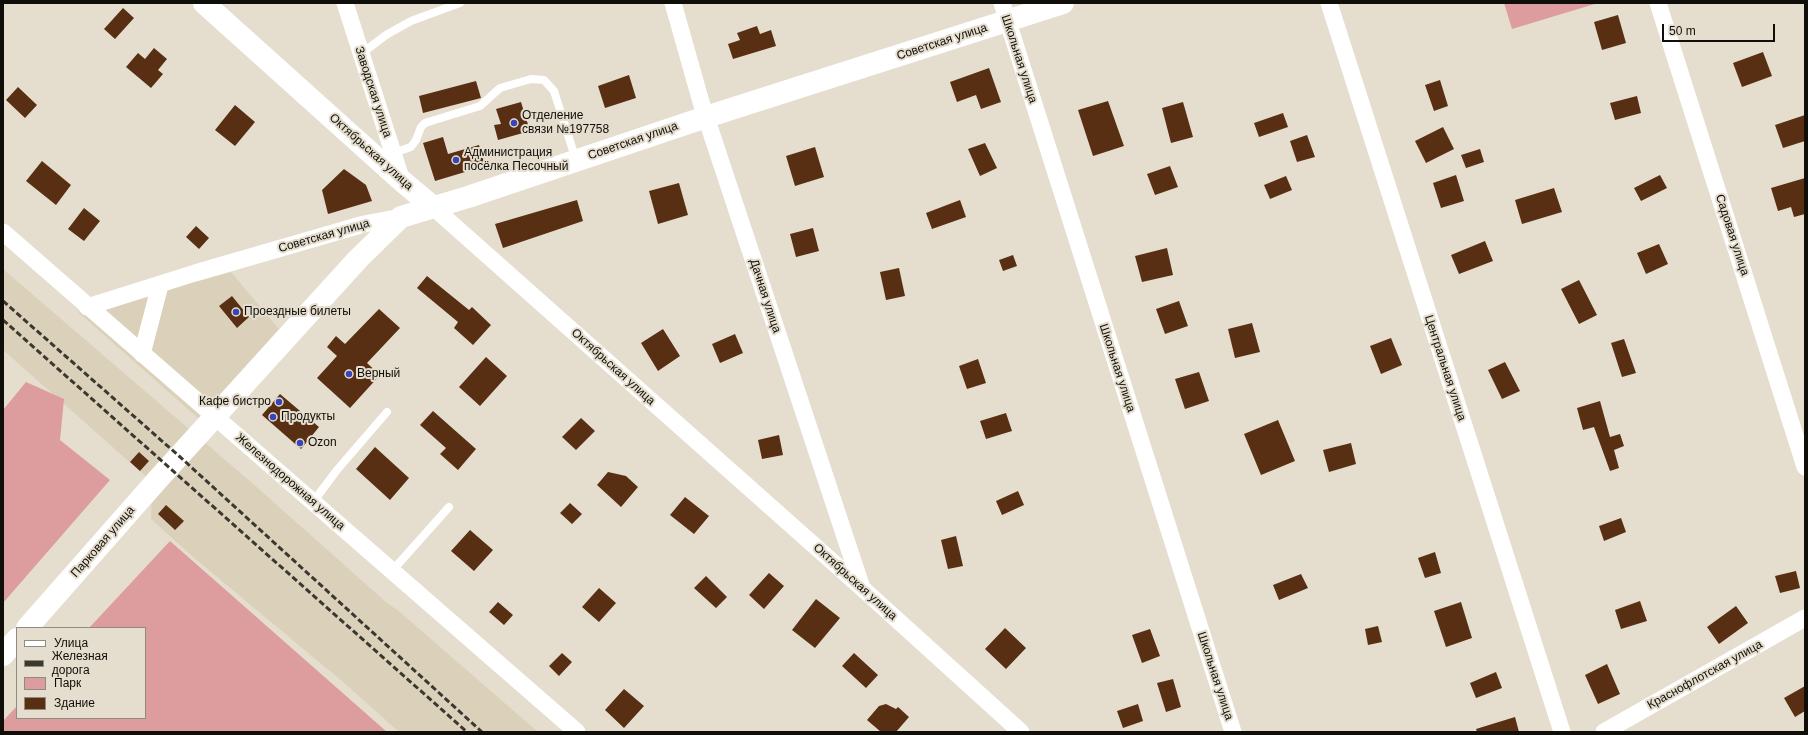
<!DOCTYPE html>
<meta charset="utf-8">
<style>
body{margin:0}
#map{position:relative;width:1808px;height:735px;overflow:hidden;background:#e5dece;font-family:Helvetica,sans-serif}
canvas{display:block}
.frame{position:absolute;inset:0;border:4px solid #100e08;pointer-events:none}
.legend{position:absolute;left:16px;top:627px;width:130px;height:92px;box-sizing:border-box;background:#e5dece;border:1px solid #908b7f;margin:0;padding:5px 7px;list-style:none;font-size:12px;color:#100e08}
.legend li{display:flex;align-items:center;gap:8px;height:20px}
.legend b{width:20px;border:1px solid #908b7f}
.scale{position:absolute;left:1662px;top:24px;width:113px;height:18px;box-sizing:border-box;border:2px solid #100e08;border-top:0;padding-left:5px;font-size:12px;line-height:14px;white-space:nowrap;color:#100e08;-webkit-text-stroke:3px #e5dece;paint-order:stroke}
</style>
<div id="map">
<canvas width="1808" height="735"></canvas>
<div class="frame"></div>
<ul class="legend">
<li><b style="height:5px;background:#fff"></b>Улица</li>
<li><b style="height:5px;background:#3b3830"></b>Железная дорога</li>
<li><b style="height:11px;background:#dd9c9d"></b>Парк</li>
<li><b style="height:11px;background:#582f13"></b>Здание</li>
</ul>
<div class="scale">50 m</div>
</div>
<script>
const context = document.querySelector('canvas').getContext('2d');
context.lineJoin = 'round';
function fillPath(path, color) {
  context.fillStyle = color;
  context.fill(path, 'evenodd');
}
function poly(rows) {
  const path = new Path2D();
  for (const r of rows) {
    path.moveTo(r[0], r[1]);
    for (let i = 2; i < r.length; i += 2) path.lineTo(r[i], r[i + 1]);
  }
  return path;
}
function trace(path, color, width, dash) {
  context.strokeStyle = color;
  context.lineWidth = width;
  context.lineCap = dash ? 'butt' : 'round';
  context.setLineDash(dash || []);
  context.stroke(path);
}
function drawText(font, color, halo, rows, align = 'center') {
  context.font = font + ' Helvetica,sans-serif';
  context.lineWidth = 4;
  context.setLineDash([]);
  context.textBaseline = 'middle';
  context.strokeStyle = halo;
  context.fillStyle = color;
  for (const [text, x, y, turn = 0] of rows) {
    context.save();
    context.translate(x, y);
    context.rotate((+turn || 0) * Math.PI / 180);
    context.textAlign = isNaN(turn) ? turn : align;
    if (halo) context.strokeText(text, 0, 0);
    context.fillText(text, 0, 0);
    context.restore();
  }
}
const built = poly([
 [3,269,259,489,386,602,400,612,538,732,399,732,343,682,193,557,151,519,152,482,3,350],
 [231,272,279,329,199,419,78,312]
]);
const green = poly([
 [1504,3,1598,3,1512,29],
 [26,382,64,399,60,440,110,480,3,603,3,410],
 [170,541,387,732,3,732,3,721,17,706,17,718,145,718,145,628,89,628]
]);
const building = poly([
 [123,8,134,18,115,39,104,29],
 [1618,15,1626,43,1602,50,1594,22],
 [757,26,760,34,771,30,776,46,733,59,728,44,740,40,737,33],
 [154,48,167,59,158,70,163,74,151,88,126,67,138,53,145,59],
 [1763,52,1772,76,1742,87,1733,63],
 [989,68,1001,102,981,109,976,95,957,102,950,82],
 [629,75,636,98,605,108,598,86],
 [1440,80,1448,106,1434,111,1425,85],
 [476,81,481,98,423,113,419,96],
 [18,87,37,105,25,118,6,100],
 [1637,96,1641,113,1615,120,1610,103],
 [1108,101,1124,146,1093,156,1078,110],
 [521,102,530,131,498,140,494,125,501,124,496,109],
 [1183,102,1193,137,1171,143,1162,108],
 [235,105,255,122,235,146,215,130],
 [1283,113,1288,127,1259,137,1254,123],
 [1805,115,1805,141,1783,148,1775,125],
 [1443,127,1454,149,1426,163,1415,141],
 [1307,135,1315,157,1297,162,1290,141],
 [443,137,448,154,479,145,485,166,435,181,423,143],
 [985,143,997,168,980,176,968,149],
 [815,147,824,177,795,186,786,156],
 [1480,149,1484,162,1466,168,1461,155],
 [42,161,71,185,56,205,26,181],
 [1170,166,1178,187,1155,195,1147,174],
 [344,169,366,185,372,201,328,214,322,190],
 [1456,175,1464,201,1441,208,1433,183],
 [1660,175,1667,188,1641,201,1634,188],
 [1286,176,1292,190,1270,199,1264,185],
 [1805,178,1805,214,1794,217,1791,207,1778,211,1771,188],
 [679,183,688,215,658,224,649,191],
 [1554,188,1562,212,1522,224,1515,200],
 [577,200,583,221,503,248,495,224],
 [960,200,966,217,932,229,926,213],
 [84,208,100,221,84,241,68,229],
 [196,226,209,238,199,249,186,237],
 [813,228,819,251,796,257,790,234],
 [1485,241,1493,261,1459,274,1451,255],
 [1659,244,1668,264,1646,274,1637,253],
 [1167,248,1173,275,1142,282,1135,256],
 [1013,255,1017,266,1003,271,999,260],
 [899,268,905,296,886,300,880,272],
 [427,276,469,310,472,307,491,325,473,345,454,328,458,322,417,288],
 [1579,280,1597,315,1579,324,1561,289],
 [232,296,249,317,237,328,219,306],
 [1179,301,1188,326,1165,334,1156,309],
 [379,309,400,328,367,363,380,375,350,408,317,378,337,356,327,347,336,336,345,344],
 [1252,323,1260,352,1235,358,1228,329],
 [663,329,680,356,658,371,641,343],
 [735,334,743,353,720,363,712,344],
 [1391,338,1402,365,1381,374,1370,346],
 [1624,339,1636,373,1622,377,1611,343],
 [486,357,507,376,480,406,459,387],
 [978,359,986,383,967,389,959,366],
 [1505,362,1520,391,1502,399,1488,370],
 [1199,372,1209,401,1185,409,1175,379],
 [280,394,319,427,301,449,262,415],
 [1600,401,1610,437,1620,434,1624,446,1614,450,1619,468,1610,471,1594,427,1583,430,1577,408],
 [433,411,476,449,458,470,440,454,446,448,420,425],
 [1006,413,1012,431,986,439,980,421],
 [581,418,595,431,576,450,562,437],
 [1278,420,1295,461,1261,475,1244,434],
 [779,435,783,455,762,459,758,440],
 [1351,443,1356,464,1329,472,1323,450],
 [375,447,409,478,390,500,356,469],
 [139,452,149,461,140,471,130,462],
 [608,472,626,476,638,487,621,507,597,485],
 [1018,491,1024,505,1002,515,996,501],
 [685,497,709,516,694,534,670,515],
 [570,503,582,514,572,524,560,513],
 [166,505,184,521,175,530,158,514],
 [1621,518,1626,532,1604,541,1599,526],
 [470,530,493,550,474,571,451,551],
 [956,536,963,566,948,569,941,540],
 [1435,552,1441,573,1425,578,1418,558],
 [1796,571,1800,588,1780,593,1775,576],
 [769,573,784,586,764,609,749,595],
 [1301,574,1308,588,1279,600,1273,585],
 [706,576,727,597,716,608,694,588],
 [599,588,616,603,599,622,582,607],
 [816,599,840,618,815,648,792,630],
 [1640,601,1647,621,1621,629,1615,610],
 [498,602,513,615,504,625,489,612],
 [1461,602,1472,638,1446,647,1434,611],
 [1736,606,1748,623,1719,644,1707,627],
 [1378,626,1382,642,1368,645,1365,629],
 [1005,628,1026,648,1006,669,985,649],
 [1150,629,1160,656,1142,663,1132,635],
 [562,653,572,662,559,676,549,666],
 [854,653,878,675,866,688,842,666],
 [1607,664,1620,694,1598,704,1585,675],
 [1496,672,1502,688,1476,698,1470,683],
 [1173,679,1181,707,1166,712,1157,683],
 [1805,686,1805,711,1795,717,1784,698],
 [624,689,644,706,624,728,605,710],
 [886,704,896,709,898,707,909,717,896,732,881,732,867,720,879,706],
 [1138,704,1143,721,1123,728,1117,711],
 [1515,717,1519,732,1477,732,1476,729]
]);
const lane = poly([
 [361,54,386,35,411,21,460,3],
 [393,153,411,147,416,140,421,127,425,123,480,106,500,88,531,79,544,80,554,91,576,160],
 [313,502,337,470,387,412],
 [392,571,449,507]
]);
const street = poly([
 [345,3,402,181],
 [673,3,701,102,862,588],
 [1002,3,1233,732],
 [1329,3,1562,732],
 [1658,3,1805,467],
 [433,207,862,588,1021,732],
 [3,232,577,732],
 [87,307,195,273,364,224,401,217],
 [142,354,160,285],
 [1604,732,1805,618]
]);
const secondary = poly([
 [204,3,402,181,433,207],
 [27,628,159,478,358,259,401,217,468,197,706,117,1063,3],
 [3,655,17,639]
]);
const rail = poly([
 [3,301,179,456,482,732],
 [3,320,467,732]
]);
const markers = [
 [514,123,4,"#3844b7"],
 [456,160,4,"#3844b7"],
 [236,312,4,"#3844b7"],
 [349,374,4,"#3844b7"],
 [279,402,4,"#3844b7"],
 [273,417,4,"#3844b7"],
 [300,443,4,"#3844b7"]
];
const streetNames = [
 ["Советская улица",942,42,-18],
 ["Школьная улица",1019,59,72],
 ["Заводская улица",373,92,72],
 ["Советская улица",633,141,-19],
 ["Октябрьская улица",371,152,42],
 ["Садовая улица",1732,235,72],
 ["Советская улица",324,236,-16],
 ["Дачная улица",765,296,72],
 ["Октябрьская улица",613,367,42],
 ["Школьная улица",1117,368,72],
 ["Центральная улица",1445,368,72],
 ["Железнодорожная улица",290,482,41],
 ["Парковая улица",103,542,-49],
 ["Октябрьская улица",855,582,42],
 ["Краснофлотская улица",1705,675,-29],
 ["Школьная улица",1215,676,72]
];
const poiNames = [
 ["Отделение",522,116],
 ["связи №197758",522,130],
 ["Администрация",464,153],
 ["посёлка Песочный",464,167],
 ["Проездные билеты",244,312],
 ["Верный",357,374],
 ["Кафе бистро",271,402,"right"],
 ["Продукты",281,417],
 ["Ozon",308,443]
];
fillPath(built, '#dbd1bb');
fillPath(green, '#dd9c9d');
fillPath(building, '#582f13');
trace(lane, '#fff', 8);
trace(street, '#fff', 17);
trace(secondary, '#fff', 22);
trace(rail, '#3b3830', 3, [6, 3]);
for (const [x, y, r, color] of markers) {
  const dot = new Path2D();
  dot.arc(x, y, r, 0, 2 * Math.PI);
  context.fillStyle = color;
  context.fill(dot);
  trace(dot, '#e5dece', 1.5);
}
drawText('12px', '#100e08', '#e5dece', streetNames);
drawText('12px', '#100e08', '#e5dece', poiNames, 'left');
</script>
